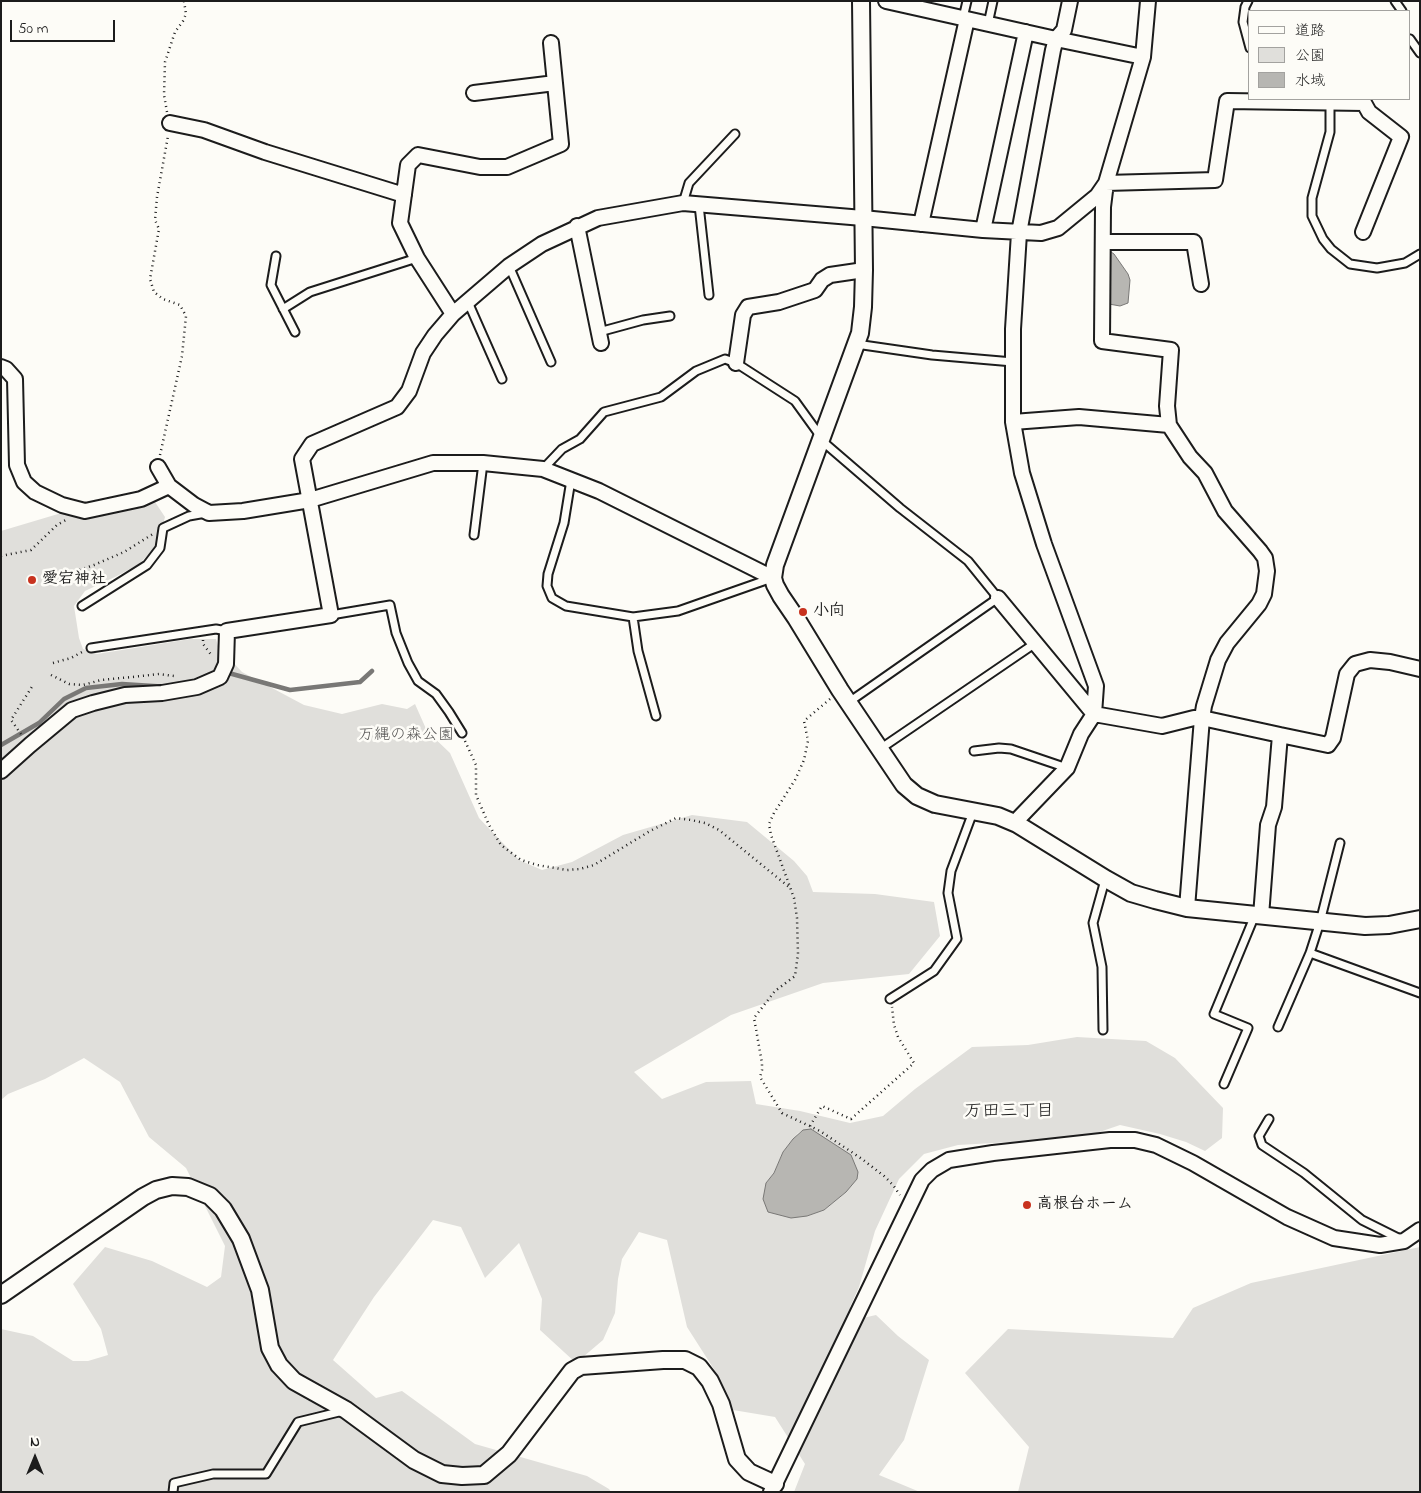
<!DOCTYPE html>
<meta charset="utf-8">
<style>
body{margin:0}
#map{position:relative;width:1421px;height:1493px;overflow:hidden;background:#fdfcf7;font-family:"Indie Flower","Klee One",sans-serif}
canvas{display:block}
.frame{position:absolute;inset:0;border:2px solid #1c1c1c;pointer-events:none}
.legend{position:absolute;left:1248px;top:10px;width:162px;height:90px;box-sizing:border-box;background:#fdfcf7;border:1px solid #a3a29f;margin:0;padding:6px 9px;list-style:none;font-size:15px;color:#1c1c1c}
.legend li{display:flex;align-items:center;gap:10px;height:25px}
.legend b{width:25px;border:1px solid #a3a29f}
.north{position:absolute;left:10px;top:1433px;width:50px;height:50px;-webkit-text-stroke:4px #fdfcf7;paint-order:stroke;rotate:0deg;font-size:14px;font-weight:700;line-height:20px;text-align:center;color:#1c1c1c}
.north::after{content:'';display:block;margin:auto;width:18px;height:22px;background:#1c1c1c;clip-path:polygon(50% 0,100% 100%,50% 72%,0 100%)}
.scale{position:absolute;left:10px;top:20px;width:105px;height:22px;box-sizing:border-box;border:2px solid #1c1c1c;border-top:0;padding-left:6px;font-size:15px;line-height:18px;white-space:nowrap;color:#1c1c1c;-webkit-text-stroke:4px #fdfcf7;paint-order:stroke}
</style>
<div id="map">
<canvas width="1421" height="1493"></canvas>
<div class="frame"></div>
<ul class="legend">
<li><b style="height:6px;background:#fdfcf7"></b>道路</li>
<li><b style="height:14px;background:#e0dfdb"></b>公園</li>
<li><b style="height:14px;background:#b7b6b2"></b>水域</li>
</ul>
<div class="north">N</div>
<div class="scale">50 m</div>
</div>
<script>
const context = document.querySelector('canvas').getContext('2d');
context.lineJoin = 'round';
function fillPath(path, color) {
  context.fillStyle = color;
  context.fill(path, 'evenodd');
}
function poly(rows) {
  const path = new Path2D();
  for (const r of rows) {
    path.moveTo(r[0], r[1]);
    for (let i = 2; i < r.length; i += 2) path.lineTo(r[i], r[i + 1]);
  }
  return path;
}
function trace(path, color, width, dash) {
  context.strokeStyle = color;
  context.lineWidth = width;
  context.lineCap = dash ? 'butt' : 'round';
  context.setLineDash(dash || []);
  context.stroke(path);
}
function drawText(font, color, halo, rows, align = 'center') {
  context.font = font + ' "Indie Flower","Klee One",sans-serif';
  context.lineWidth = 5;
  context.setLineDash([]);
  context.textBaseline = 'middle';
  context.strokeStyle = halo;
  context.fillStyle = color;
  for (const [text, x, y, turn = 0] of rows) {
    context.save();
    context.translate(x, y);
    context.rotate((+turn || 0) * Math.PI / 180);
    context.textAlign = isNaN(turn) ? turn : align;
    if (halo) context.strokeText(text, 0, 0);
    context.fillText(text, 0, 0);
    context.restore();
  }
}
const green = poly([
 [153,499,165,517,159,539,154,549,139,564,117,576,85,591,74,606,79,638,83,649,97,654,190,639,216,639,218,646,242,672,304,705,342,714,382,704,407,709,415,704,427,731,450,753,479,818,519,860,542,870,572,862,623,835,692,815,747,822,794,861,807,876,813,892,875,894,934,902,940,936,909,974,823,983,731,1015,634,1072,662,1099,706,1082,751,1081,756,1104,800,1111,850,1123,883,1116,915,1089,972,1047,1028,1045,1077,1037,1146,1041,1175,1058,1223,1108,1222,1138,1205,1151,1186,1142,1160,1134,1120,1125,1082,1138,958,1145,924,1154,899,1179,875,1231,859,1287,850,1307,863,1318,876,1315,898,1336,929,1360,904,1440,879,1475,920,1492,794,1492,805,1464,775,1417,733,1410,717,1374,687,1327,667,1240,639,1232,622,1259,618,1279,615,1313,603,1340,576,1363,540,1330,542,1299,519,1243,485,1278,461,1227,433,1220,374,1297,333,1360,376,1398,402,1391,475,1444,587,1476,609,1489,611,1492,1,1492,1,1329,33,1336,73,1361,88,1361,108,1355,101,1329,73,1284,105,1247,152,1261,207,1287,221,1277,225,1246,186,1168,149,1137,120,1082,84,1058,45,1079,8,1094,1,1100,1,531,58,514,107,503],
 [803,1130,846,1192,824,1210,807,1216,766,1183,774,1173,783,1152,798,1133],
 [1420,1247,1420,1492,1018,1492,1029,1447,965,1373,1008,1329,1173,1338,1193,1308,1251,1283]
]);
const water = poly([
 [1111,252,1114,254,1128,274,1130,280,1128,303,1120,306,1109,304,1108,300,1108,254,1111,252],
 [811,1129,851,1155,858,1172,857,1179,846,1192,824,1210,807,1216,791,1218,768,1212,763,1199,766,1183,774,1173,783,1152,793,1139,803,1130,811,1129]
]);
const stream = poly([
 [225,672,290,690,360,682,372,671],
 [1,745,39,723,64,699,86,688,122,684,169,687]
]);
const path = poly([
 [167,112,164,95,165,62,175,32,183,21,186,14,184,1],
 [160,455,182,356,186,316,180,305,163,299,154,292,150,279,159,229,155,220,157,197,168,136],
 [1,556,31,550,57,525,66,520],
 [46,580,59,577,94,565,124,552,153,534],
 [203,640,203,644,212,656],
 [53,663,71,658,82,652],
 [51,675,69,684,83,685,101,680,132,677,159,674,174,676],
 [830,699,804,721,808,741,804,760,795,780,774,813,769,824,771,835,794,898,797,918,798,954,795,976,775,991,754,1018,762,1063,762,1070,760,1077,782,1113,820,1131,862,1159,884,1176,893,1185,900,1195],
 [21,734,11,720,33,685],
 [465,741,476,765,476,795,489,825,501,845,521,860,537,865,567,870,580,869,594,865,650,831,676,818,691,820,705,823,719,830,789,887],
 [810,1126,822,1106,851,1119,914,1063,898,1037,894,1025,892,1007]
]);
const service = poly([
 [1248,1,1245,7,1243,22,1250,48],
 [1395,1,1402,11],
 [963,18,967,1],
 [988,24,993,1],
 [1410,39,1420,53],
 [1330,102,1330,132,1312,198,1312,216,1323,239,1331,249,1350,264,1377,268,1405,263,1420,254],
 [683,203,689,183,735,134],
 [699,205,709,295],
 [276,256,271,285,295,332],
 [509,266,551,362],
 [468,302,502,379],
 [283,309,310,292,417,258],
 [599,332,643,320,670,316],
 [856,344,932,355,1013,362],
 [821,440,900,508,968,561,998,598,849,702],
 [543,469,562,449,580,439,604,412,661,397,696,371,725,359,736,363,795,401,821,437],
 [571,480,564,523,548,574,547,586,552,598,566,606,633,617,678,611,772,578],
 [474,535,483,463],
 [82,606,147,565,160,548,163,528,189,516,206,513],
 [331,615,390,605,396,633,408,663,418,681,436,694,449,712,462,733],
 [633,617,638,651,656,716],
 [91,648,216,629,227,631],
 [880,749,1034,644],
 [974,751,999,748,1011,749,1067,768],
 [1310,953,1420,993],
 [890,999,934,971,957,939,948,893,951,871,973,812],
 [1278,1027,1310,953,1320,922,1340,843],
 [1103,1030,1102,967,1093,923,1105,880],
 [1224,1084,1248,1028,1214,1014,1255,915],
 [1269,1119,1259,1136,1262,1145,1304,1173,1362,1220,1402,1240],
 [173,1492,174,1483,213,1474,266,1474,298,1422,343,1411]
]);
const minor = poly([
 [886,1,1056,39,1143,57],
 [474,93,555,83],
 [170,123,204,130,265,152,404,195],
 [921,224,967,19],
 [577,226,601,343],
 [983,230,1026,32],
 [1103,242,1194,242,1201,284],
 [453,314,417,258,400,223,408,165,418,155,480,167,507,167,561,144,551,43],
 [736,363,743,315,748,307,779,302,815,290,822,280,830,275,864,270],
 [1,367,6,369,15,379,17,465,24,482,35,492,62,505,85,511,141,499,169,486],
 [1013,422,1079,417,1169,425],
 [158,467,169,486,194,505,209,513,243,511,310,500,433,463,483,463,543,469,599,491,773,578],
 [998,598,1094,714,1162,726,1194,718,1202,718,1280,735,1274,807,1268,825,1261,916],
 [1280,735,1328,745,1333,738,1347,674,1355,664,1370,660,1390,662,1420,669],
 [1,771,30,745,72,710,93,703,125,695,162,693,197,687,220,677,226,664,227,631,331,615,302,459,312,444,397,407,409,391,423,353,435,335,453,314,509,266,542,244,598,218,683,203,863,218,983,230,1041,233,1058,228,1097,196,1106,183,1143,57,1148,1],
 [1017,824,1019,818,1067,768,1081,734,1094,714,1096,686,1044,544,1022,473,1013,422,1013,329,1019,233,1053,50,1056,39,1064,30,1070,1],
 [1187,908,1202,718,1204,706,1218,660,1227,643,1259,604,1264,594,1267,571,1265,558,1260,551,1225,511,1205,473,1190,457,1169,425,1167,406,1171,350,1102,341,1103,207,1106,183,1215,180,1227,101,1364,103,1369,112,1401,137,1363,232],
 [771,1492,922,1180,932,1170,949,1160,993,1153,1110,1140,1135,1140,1156,1145,1193,1163,1287,1217,1334,1238,1380,1245,1404,1241,1420,1230]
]);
const tertiary = poly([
 [861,1,864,270,863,307,860,333,775,565,773,578,775,585,781,596,796,618,840,690,904,785,917,796,935,804,998,816,1017,824,1106,879,1131,893,1155,900,1187,908,1365,926,1389,925,1420,919],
 [1,1295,143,1197,156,1190,172,1186,188,1187,210,1196,223,1209,241,1239,260,1290,270,1348,279,1365,294,1381,346,1410,414,1460,442,1474,462,1476,484,1475,509,1454,572,1371,581,1366,663,1360,685,1360,699,1367,710,1381,721,1404,737,1459,749,1472,775,1484]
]);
const markers = [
 [32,580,5,"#c8321e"],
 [803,612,5,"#c8321e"],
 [1027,1205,5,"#c8321e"]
];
const poiNames = [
 ["愛宕神社",42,580],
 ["小向",813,612],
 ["高根台ホーム",1037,1205]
];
const parkNames = [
 ["万縄の森公園",406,736]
];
const neighbourhoodNames = [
 ["万田三丁目",1009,1113]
];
fillPath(green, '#e0dfdb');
fillPath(water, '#b7b6b2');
trace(water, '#797876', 1);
trace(stream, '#797876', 4.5);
trace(service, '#1c1c1c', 11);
trace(minor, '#1c1c1c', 18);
trace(tertiary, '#1c1c1c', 20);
trace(path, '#1c1c1c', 2.5, [1, 4]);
trace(service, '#fdfcf7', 7);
trace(minor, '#fdfcf7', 14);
trace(tertiary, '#fdfcf7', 16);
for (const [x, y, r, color] of markers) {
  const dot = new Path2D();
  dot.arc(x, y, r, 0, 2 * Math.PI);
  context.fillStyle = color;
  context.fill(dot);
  trace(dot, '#fdfcf7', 2);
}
drawText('bold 16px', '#1c1c1c', '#fdfcf7', poiNames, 'left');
drawText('16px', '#575655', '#fdfcf7', parkNames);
drawText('18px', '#1c1c1c', '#fdfcf7', neighbourhoodNames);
</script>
